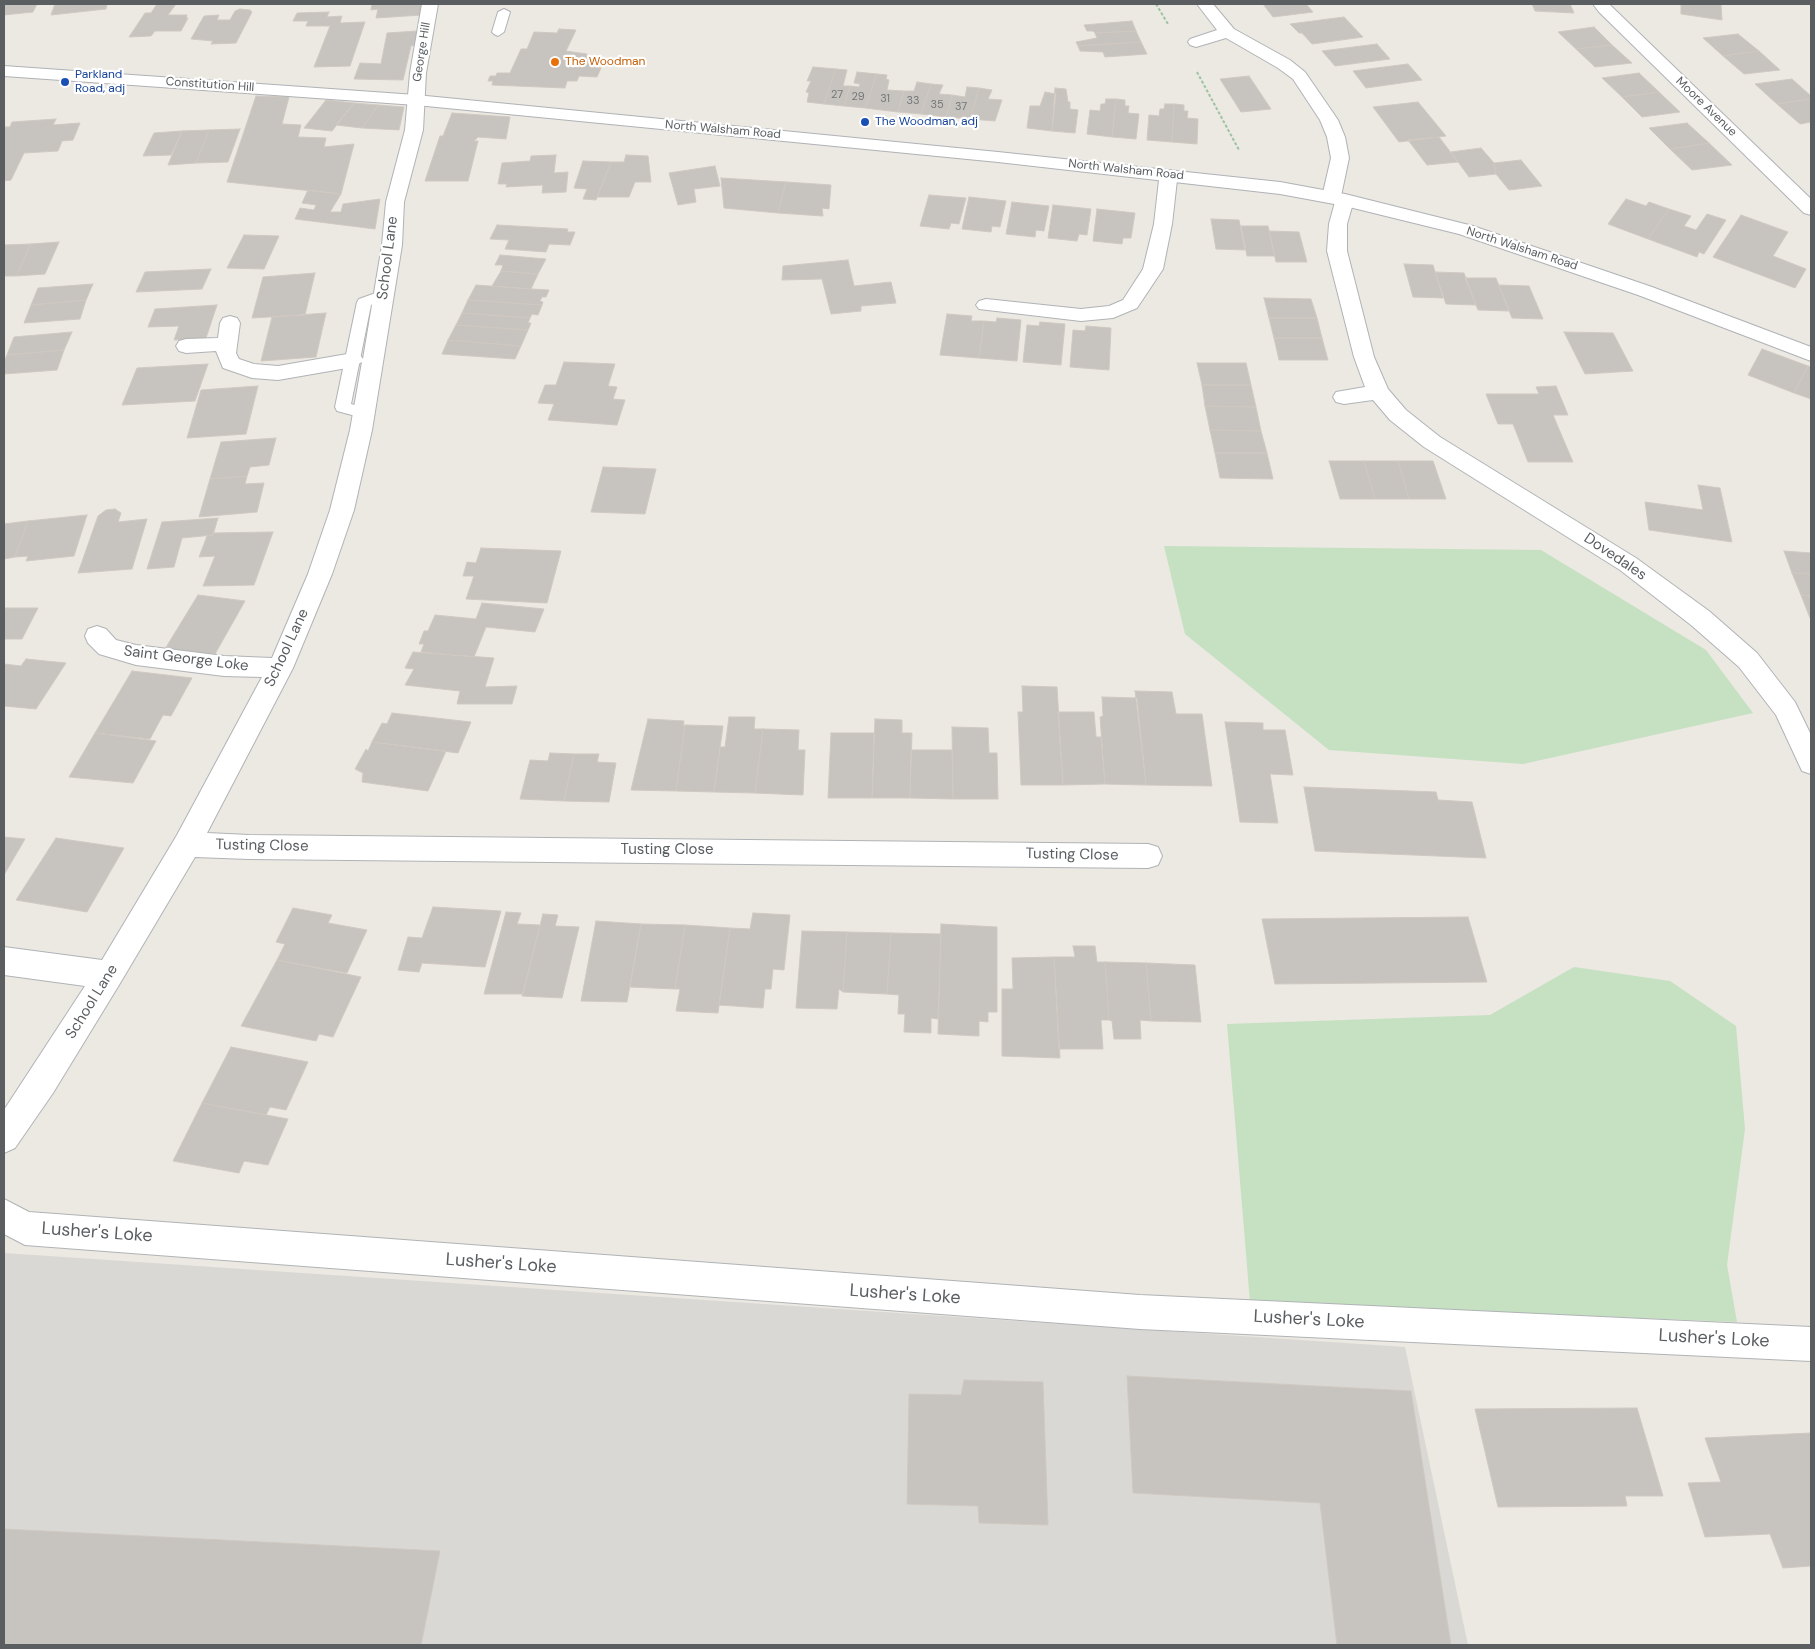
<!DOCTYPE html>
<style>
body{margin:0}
#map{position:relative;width:1815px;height:1649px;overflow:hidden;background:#ece8e2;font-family:"DM Sans",sans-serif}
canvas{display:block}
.frame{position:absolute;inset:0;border:5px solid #5a5e61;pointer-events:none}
</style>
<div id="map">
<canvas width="1815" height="1649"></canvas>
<div class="frame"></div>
</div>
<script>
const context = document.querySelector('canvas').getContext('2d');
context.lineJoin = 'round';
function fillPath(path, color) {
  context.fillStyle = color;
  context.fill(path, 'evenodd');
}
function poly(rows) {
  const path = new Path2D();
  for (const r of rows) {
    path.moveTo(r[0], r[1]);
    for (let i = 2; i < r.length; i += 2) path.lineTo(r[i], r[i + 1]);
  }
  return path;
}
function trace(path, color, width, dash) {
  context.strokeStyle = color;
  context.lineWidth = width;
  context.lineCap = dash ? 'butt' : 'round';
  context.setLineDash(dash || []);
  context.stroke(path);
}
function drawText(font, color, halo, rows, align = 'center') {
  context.font = font + ' "DM Sans",sans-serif';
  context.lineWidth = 4.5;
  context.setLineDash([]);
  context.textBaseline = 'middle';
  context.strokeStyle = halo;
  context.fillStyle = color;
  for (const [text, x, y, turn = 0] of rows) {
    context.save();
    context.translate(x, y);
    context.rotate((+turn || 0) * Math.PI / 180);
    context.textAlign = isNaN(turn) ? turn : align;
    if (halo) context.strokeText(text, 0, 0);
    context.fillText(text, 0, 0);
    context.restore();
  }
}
const industrial = poly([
 [4,1253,1405,1347,1468,1645,4,1645]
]);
const green = poly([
 [1164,546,1541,550,1706,650,1753,713,1523,764,1329,750,1185,634],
 [1574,967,1670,981,1736,1026,1745,1129,1727,1265,1737,1322,1250,1302,1227,1024,1490,1015]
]);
const building = poly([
 [4,4,37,4,33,12,4,15,4,4],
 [55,4,107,4,106,9,51,15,55,4],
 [157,4,176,4,168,15,187,15,186,18,188,18,181,31,155,31,151,36,129,37,145,13,151,13,157,4],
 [372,4,423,4,422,15,376,18,378,9,371,10,372,4],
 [1263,4,1306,4,1313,12,1273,17,1263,4],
 [1532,4,1570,4,1574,13,1535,11,1532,4],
 [1681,4,1721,4,1722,20,1681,14,1681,4],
 [240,9,250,10,252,12,236,43,211,44,213,41,191,39,204,16,219,15,217,20,230,20,235,11,240,9],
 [329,12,327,17,342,16,340,23,365,22,350,66,314,67,330,26,306,26,308,21,293,21,297,13,329,12],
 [1344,17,1363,37,1312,44,1302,33,1299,33,1290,24,1344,17],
 [1132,21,1136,31,1095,33,1093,31,1087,31,1084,25,1132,21],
 [1594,27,1612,45,1576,49,1558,32,1594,27],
 [559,29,576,30,566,51,587,54,586,57,597,57,593,67,601,68,597,77,579,76,577,81,567,81,565,88,492,85,493,81,488,81,490,76,496,76,497,73,510,73,521,49,527,49,534,32,557,33,559,29],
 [417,31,415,45,411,46,403,80,354,79,360,63,381,64,387,33,417,31],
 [1136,31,1141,42,1078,46,1076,42,1097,38,1095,33,1136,31],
 [1738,34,1759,51,1723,56,1703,38,1738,34],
 [1141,42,1147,54,1105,57,1103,52,1080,51,1078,46,1141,42],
 [1377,44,1390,59,1335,66,1322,51,1377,44],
 [1612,45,1632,63,1595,67,1576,49,1612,45],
 [1759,51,1780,70,1744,74,1723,56,1759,51],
 [1408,64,1422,80,1366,88,1353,71,1408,64],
 [813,67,836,69,824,104,807,102,809,93,806,92,811,81,807,81,813,67],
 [836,69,847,70,843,86,850,86,844,106,824,104,836,69],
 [857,72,877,74,865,108,844,106,850,86,859,87,860,84,854,83,857,72],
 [1639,73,1659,92,1622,97,1602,78,1639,73],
 [877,74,887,75,886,79,889,80,887,90,904,91,898,112,865,108,877,74],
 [1249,76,1271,109,1241,112,1220,79,1249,76],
 [1792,79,1811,96,1811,99,1777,104,1755,84,1792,79],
 [917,82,931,84,921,114,898,112,904,91,914,91,917,82],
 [931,84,943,85,939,94,952,95,946,117,921,114,931,84],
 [967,87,979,88,970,119,946,117,952,95,965,97,967,87],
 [979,88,992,90,988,99,1002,100,995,121,970,119,979,88],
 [1055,88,1066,89,1068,102,1070,102,1070,109,1078,110,1075,133,1052,131,1055,88],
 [1045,92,1056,94,1052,131,1027,128,1030,106,1040,106,1045,92],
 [1659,92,1680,112,1642,117,1622,97,1659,92],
 [256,96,289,97,282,124,301,125,298,137,326,138,324,147,354,144,341,194,227,182,256,96],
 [1106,99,1116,99,1112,137,1087,134,1090,110,1100,111,1101,104,1105,104,1106,99],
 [1116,99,1125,100,1125,106,1129,106,1128,113,1139,114,1136,139,1112,137,1116,99],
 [1811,99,1811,122,1800,124,1777,104,1811,99],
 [326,100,354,103,332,131,304,128,326,100],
 [1418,102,1446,136,1399,142,1373,107,1418,102],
 [354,103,378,105,362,128,336,125,354,103],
 [1165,104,1174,104,1172,142,1147,140,1149,115,1159,116,1160,109,1164,109,1165,104],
 [1174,104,1184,105,1184,111,1188,111,1187,118,1198,119,1197,144,1172,142,1174,104],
 [378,105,404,107,399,130,362,128,378,105],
 [452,113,510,117,506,139,478,137,474,141,478,141,468,181,425,181,440,136,443,136,452,113],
 [56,119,53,125,80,123,73,140,62,141,58,151,24,153,11,180,4,181,4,127,10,127,12,122,56,119],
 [1687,123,1709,143,1670,149,1649,128,1687,123],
 [240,129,228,162,196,163,209,130,240,129],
 [209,130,196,163,168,165,182,131,209,130],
 [182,131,171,155,143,156,154,133,182,131],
 [1439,137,1458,162,1427,165,1408,140,1439,137],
 [1709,143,1732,165,1692,170,1670,149,1709,143],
 [1481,148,1494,163,1496,174,1469,177,1451,152,1481,148],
 [556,155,554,173,568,172,566,192,542,193,543,185,506,187,507,184,498,184,502,163,530,161,531,156,556,155],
 [626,155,648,156,651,182,635,182,629,197,597,197,611,162,624,162,626,155],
 [1521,160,1542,186,1509,190,1496,174,1494,163,1521,160],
 [583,161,611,162,596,200,583,199,587,189,574,188,583,161],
 [715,166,720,186,694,189,696,202,678,205,669,173,715,166],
 [721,178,786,182,778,213,724,208,721,178],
 [786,182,831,185,829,209,822,208,823,216,778,213,786,182],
 [308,190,341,194,330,212,341,212,343,204,380,199,375,229,295,219,300,208,314,210,316,205,302,203,308,190],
 [929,195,966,198,959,224,951,223,949,229,920,226,929,195],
 [969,197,1006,201,1000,227,992,226,991,232,962,229,969,197],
 [1626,199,1646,206,1649,202,1669,209,1648,239,1608,224,1626,199],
 [1012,202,1049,206,1044,231,1036,230,1035,237,1006,234,1012,202],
 [1053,205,1091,209,1087,235,1079,234,1077,241,1048,238,1053,205],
 [1097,209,1135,213,1131,238,1123,238,1122,244,1093,241,1097,209],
 [1669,209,1691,216,1684,226,1696,230,1707,214,1726,220,1704,254,1699,252,1697,257,1648,239,1669,209],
 [1741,215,1788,232,1773,256,1806,269,1795,288,1713,257,1741,215],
 [1211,219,1239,220,1245,250,1216,249,1211,219],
 [497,225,568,229,567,232,575,232,570,245,549,244,546,252,505,249,509,240,490,239,497,225],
 [1241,226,1268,226,1275,256,1247,256,1241,226],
 [1269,231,1299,232,1307,262,1276,262,1269,231],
 [244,235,279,236,264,269,227,268,244,235],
 [59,242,45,274,16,276,31,244,59,242],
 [31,244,16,276,4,276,4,245,31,244],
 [500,255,546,259,538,274,501,271,503,265,495,265,500,255],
 [848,260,854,286,891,282,896,303,861,306,861,311,831,314,822,279,782,280,783,266,848,260],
 [1404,264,1433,265,1443,298,1413,297,1404,264],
 [211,269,202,289,136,292,145,272,211,269],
 [501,271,538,274,531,289,492,286,501,271],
 [1435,272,1464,273,1476,305,1446,304,1435,272],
 [315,273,305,315,252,318,263,277,315,273],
 [1465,278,1496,278,1509,311,1478,310,1465,278],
 [93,284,86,300,31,305,38,288,93,284],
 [476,285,531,289,549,290,546,297,542,297,540,301,543,302,542,305,468,300,476,285],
 [1499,285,1529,286,1543,319,1512,318,1499,285],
 [1264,298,1311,299,1317,318,1269,318,1264,298],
 [86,300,80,319,24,323,31,305,86,300],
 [468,300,542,305,538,315,532,314,530,318,462,313,468,300],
 [217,305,206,338,174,340,179,326,148,327,155,309,217,305],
 [326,313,316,357,261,361,272,317,326,313],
 [462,313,530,318,528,323,531,323,528,330,456,325,462,313],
 [947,314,972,316,971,321,984,321,979,358,940,355,947,314],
 [997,318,1021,320,1017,361,979,358,984,321,996,322,997,318],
 [1269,318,1317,318,1322,338,1274,338,1269,318],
 [1040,322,1065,324,1061,365,1023,362,1027,325,1039,326,1040,322],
 [456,325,528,330,521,346,448,340,456,325],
 [1086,326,1111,328,1109,370,1070,367,1073,330,1085,331,1086,326],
 [72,332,64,350,7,355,14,337,72,332],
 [1564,332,1613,333,1633,371,1585,374,1564,332],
 [1274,338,1322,338,1328,360,1279,360,1274,338],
 [448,340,521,346,515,359,442,354,448,340],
 [1762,349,1808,366,1794,393,1748,375,1762,349],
 [64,350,57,370,4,374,4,362,7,355,64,350],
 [564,362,615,364,608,386,617,387,613,399,625,400,617,425,548,420,554,404,538,403,545,385,556,385,564,362],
 [1197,363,1246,363,1251,385,1202,385,1197,363],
 [208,364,195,401,122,405,137,368,208,364],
 [1808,366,1811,367,1811,399,1794,393,1808,366],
 [1202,385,1251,385,1256,407,1205,406,1202,385],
 [258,386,246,434,187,438,201,390,258,386],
 [1556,386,1568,415,1553,415,1573,462,1528,462,1513,424,1498,424,1486,394,1539,394,1536,387,1556,386],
 [1205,406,1256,407,1261,431,1210,430,1205,406],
 [1210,430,1261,431,1267,453,1215,453,1210,430],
 [276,438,269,465,250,467,247,476,210,479,221,442,276,438],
 [1215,453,1267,453,1273,479,1220,478,1215,453],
 [1329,461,1364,461,1375,499,1340,499,1329,461],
 [1364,461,1398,461,1409,499,1375,499,1364,461],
 [1398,461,1433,461,1446,499,1409,499,1398,461],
 [603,467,656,469,645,514,591,512,603,467],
 [247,476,245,484,264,483,257,512,199,517,210,479,247,476],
 [1698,485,1720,488,1732,542,1649,530,1645,502,1703,510,1698,485],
 [115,509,121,513,118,522,147,519,132,569,78,573,98,516,106,510,115,509],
 [87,515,74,556,26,561,28,556,15,557,28,521,87,515],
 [218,518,213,535,182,538,174,567,147,569,162,522,218,518],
 [28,521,15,557,4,559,4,524,28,521],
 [273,532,254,585,203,586,215,556,199,557,207,536,213,535,213,533,273,532],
 [481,548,561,551,547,603,466,599,474,576,463,576,467,562,476,563,481,548],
 [1784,551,1811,553,1811,574,1792,573,1784,551],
 [1792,573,1811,574,1811,596,1801,595,1792,573],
 [198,595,245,601,215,654,165,649,198,595],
 [1801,595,1811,596,1811,618,1810,618,1801,595],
 [482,603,544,609,535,632,486,627,474,657,421,652,424,644,419,644,424,631,428,631,435,615,476,619,482,603],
 [4,608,38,608,22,639,4,639,4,608],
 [413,652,494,658,485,687,517,686,512,704,457,704,460,691,405,685,414,669,405,668,413,652],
 [26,659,66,663,36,709,4,706,4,664,21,666,26,659],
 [132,671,192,678,171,716,163,715,150,739,95,733,132,671],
 [1022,686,1057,687,1063,785,1021,785,1018,712,1023,712,1022,686],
 [1135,691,1172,692,1176,714,1202,714,1212,786,1146,785,1135,691],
 [1102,697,1137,698,1146,785,1105,784,1100,717,1103,716,1102,697],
 [1058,712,1094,712,1096,737,1101,737,1105,784,1063,785,1058,712],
 [392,713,471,722,458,753,372,742,382,723,387,724,392,713],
 [729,717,755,717,754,729,763,729,755,793,714,792,720,747,725,747,729,717],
 [648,719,684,721,683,726,685,725,676,791,631,790,648,719],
 [875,719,902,720,902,733,912,733,910,798,872,798,875,719],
 [1225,722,1263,723,1263,730,1285,730,1293,775,1270,774,1278,823,1240,822,1225,722],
 [685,725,723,726,714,792,676,791,685,725],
 [952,727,988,728,989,753,997,753,998,799,953,799,952,727],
 [763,729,799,730,798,750,805,750,803,795,755,793,763,729],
 [95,733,156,741,133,783,69,777,95,733],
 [831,733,874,733,872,798,828,798,831,733],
 [372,742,446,751,428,791,362,782,363,773,355,769,366,749,368,751,372,742],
 [911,750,952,750,953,799,910,798,911,750],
 [550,753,574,754,564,801,520,799,530,760,548,761,550,753],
 [574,754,599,754,597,762,616,763,609,802,564,801,574,754],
 [1304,787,1436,792,1438,800,1472,802,1486,858,1315,851,1304,787],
 [4,837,25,839,4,875,4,837],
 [56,838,124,848,87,912,16,900,56,838],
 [433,907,501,911,485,967,422,963,419,972,398,970,408,937,422,938,433,907],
 [293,908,332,915,328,923,367,930,347,973,277,960,285,944,276,942,293,908],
 [506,912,521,913,517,924,540,925,523,994,484,994,506,912],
 [753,913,790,915,784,970,773,969,771,989,765,989,763,1008,719,1005,730,928,750,929,753,913],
 [543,914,558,915,555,926,579,927,562,998,522,996,543,914],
 [1468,917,1487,982,1275,984,1262,919,1468,917],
 [596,921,641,924,627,1002,581,1001,596,921],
 [641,924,685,925,675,989,630,987,641,924],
 [941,924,997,927,997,1012,988,1012,988,1022,979,1021,979,1036,938,1034,941,924],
 [685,925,730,928,718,1013,676,1011,680,989,675,989,685,925],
 [802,931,847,932,843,992,839,989,837,1009,796,1008,802,931],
 [847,932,891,933,887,994,843,992,847,932],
 [891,933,941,934,938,1019,931,1018,931,1033,904,1032,905,1014,898,1014,899,995,887,994,891,933],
 [1073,946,1095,946,1097,962,1105,962,1109,1020,1101,1020,1103,1049,1059,1049,1054,957,1075,957,1073,946],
 [1054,957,1060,1058,1002,1056,1002,989,1013,989,1012,958,1054,957],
 [277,960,361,977,333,1037,319,1034,316,1041,241,1026,277,960],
 [1105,962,1146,963,1151,1021,1140,1020,1141,1039,1114,1039,1112,1021,1109,1020,1105,962],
 [1146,963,1195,965,1201,1022,1151,1021,1146,963],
 [231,1047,308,1062,286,1110,270,1107,266,1115,202,1103,231,1047],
 [202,1103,288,1119,268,1165,244,1161,239,1173,173,1161,202,1103],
 [1127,1376,1411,1391,1451,1645,1337,1645,1320,1503,1133,1493,1127,1376],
 [964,1380,1043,1382,1048,1525,979,1523,978,1506,907,1504,909,1394,961,1395,964,1380],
 [1637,1408,1663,1496,1625,1496,1627,1506,1498,1507,1475,1409,1637,1408],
 [1811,1433,1811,1566,1783,1568,1770,1534,1705,1537,1688,1483,1721,1482,1705,1438,1811,1433],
 [4,1529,440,1551,421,1645,4,1645,4,1529]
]);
const path = poly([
 [1156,4,1168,24],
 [1197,72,1239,150]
]);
const lane = poly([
 [504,9,510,12,504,32,498,36,494,34,492,32,498,12,504,9],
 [384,290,389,292,391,295,389,298,371,305,351,404,369,409,371,413,369,417,363,418,337,411,335,407,357,302,359,299,384,290]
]);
const street = poly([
 [422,4,438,4,426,73,423,130,404,202,402,245,372,430,354,510,332,574,293,668,207,833,249,835,1148,844,1158,847,1162,856,1158,865,1148,868,249,859,195,857,119,985,53,1093,15,1148,4,1153,4,1110,85,986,4,975,4,947,102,960,177,835,262,677,224,676,136,665,99,654,88,643,85,636,88,629,97,626,106,629,116,640,136,645,224,656,272,658,308,574,330,510,350,430,362,362,353,367,278,380,252,378,223,368,216,351,186,353,179,351,176,346,179,341,186,339,218,338,220,323,223,318,230,316,237,318,240,323,236,353,239,359,254,364,278,366,353,353,360,355,363,359,382,245,386,202,405,130,410,73,422,4],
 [1197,4,1213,4,1234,29,1290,60,1305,72,1338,120,1345,137,1349,158,1341,196,1352,196,1354,200,1347,224,1347,251,1374,357,1388,389,1406,410,1440,437,1636,558,1709,611,1757,653,1795,702,1811,735,1811,774,1802,771,1776,715,1739,667,1691,625,1620,570,1424,447,1390,420,1373,400,1344,404,1336,402,1333,397,1336,392,1365,387,1354,357,1327,251,1329,224,1335,202,1324,201,1322,197,1331,158,1327,137,1320,120,1293,79,1278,68,1226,38,1196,47,1190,45,1188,42,1190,39,1217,30,1197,4],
 [1593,4,1609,4,1811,199,1811,215,1804,213,1599,12,1593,4],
 [1166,170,1172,171,1177,180,1172,224,1163,269,1137,308,1113,318,1081,321,979,309,976,305,979,301,986,299,1081,309,1109,306,1123,300,1143,269,1154,224,1159,180,1157,175,1160,171,1166,170],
 [4,1199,29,1212,1140,1295,1811,1327,1811,1361,1140,1329,25,1245,4,1234,4,1199]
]);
const secondary = poly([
 [4,66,416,95,998,152,1280,182,1345,194,1473,226,1652,287,1811,347,1811,361,1638,295,1459,234,1345,206,1280,194,998,162,416,105,4,76,4,66]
]);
const markers = [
 [555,62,5,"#e8710a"],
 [65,82,5,"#1a4fb4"],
 [865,122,5,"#1a4fb4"]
];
const farNumbernames = [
 ["27",837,95],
 ["29",858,97],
 ["31",885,99],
 ["33",913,101],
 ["35",937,105],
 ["37",961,107]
];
const farStreetnames = [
 ["George Hill",422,52,-81],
 ["Constitution Hill",210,85,4],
 ["Moore Avenue",1706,107,44],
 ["North Walsham Road",723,130,5],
 ["North Walsham Road",1126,170,6],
 ["North Walsham Road",1522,249,18]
];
const farFoodnames = [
 ["The Woodman",565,62]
];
const farTransitnames = [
 ["Parkland",75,75],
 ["Road, adj",75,89],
 ["The Woodman, adj",875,122]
];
const streetNames = [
 ["School Lane",388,258,-83],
 ["Dovedales",1615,557,34],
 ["School Lane",287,648,-65],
 ["Saint George Loke",186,659,7],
 ["Tusting Close",262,846,1],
 ["Tusting Close",667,850],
 ["Tusting Close",1072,855,1],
 ["School Lane",92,1002,-58]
];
const nearStreetnames = [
 ["Lusher's Loke",97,1233,4],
 ["Lusher's Loke",501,1264,4],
 ["Lusher's Loke",905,1295,4],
 ["Lusher's Loke",1309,1320,3],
 ["Lusher's Loke",1714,1339,3]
];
fillPath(industrial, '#dad8d4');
fillPath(green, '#c5e1c1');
fillPath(building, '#c7c3bf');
trace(building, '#d0c9c1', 1);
trace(lane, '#b0b3b6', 2);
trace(street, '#b0b3b6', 2);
trace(secondary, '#afb2b6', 2);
trace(path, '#9cc4a2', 2, [3, 2]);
fillPath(lane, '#fff');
fillPath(street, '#fff');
fillPath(secondary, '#fff');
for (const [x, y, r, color] of markers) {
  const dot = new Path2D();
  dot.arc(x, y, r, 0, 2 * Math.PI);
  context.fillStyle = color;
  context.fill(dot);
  trace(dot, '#fff', 2);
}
drawText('11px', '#757778', null, farNumbernames);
drawText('12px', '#5a5e61', '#fff', farStreetnames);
drawText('12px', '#c56008', '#fff', farFoodnames, 'left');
drawText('12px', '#164399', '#fff', farTransitnames, 'left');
drawText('15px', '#5a5e61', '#fff', streetNames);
drawText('18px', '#5a5e61', '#fff', nearStreetnames);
</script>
